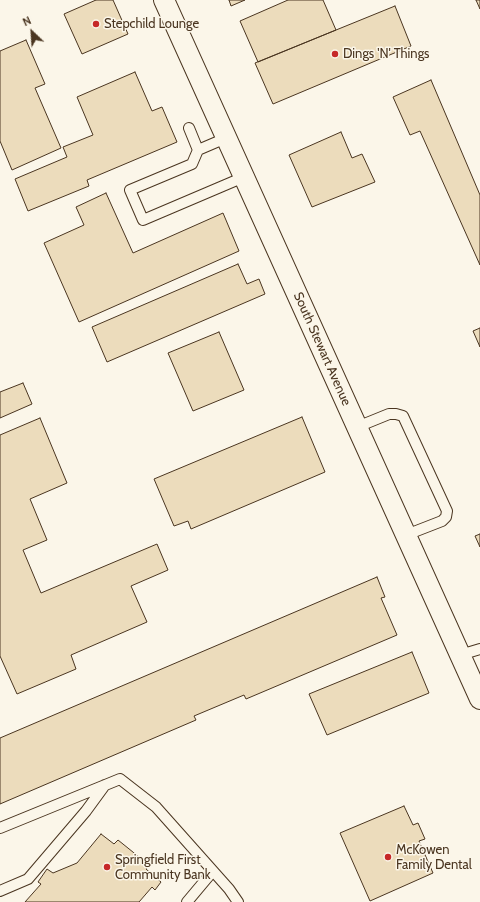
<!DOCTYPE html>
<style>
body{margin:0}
#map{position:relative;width:480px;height:902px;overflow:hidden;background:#fbf6e9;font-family:Cabin,sans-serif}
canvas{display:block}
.north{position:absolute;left:12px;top:12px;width:40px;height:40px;-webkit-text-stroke:3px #fbf6e9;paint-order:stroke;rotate:335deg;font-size:11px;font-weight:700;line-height:16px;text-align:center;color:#4a3520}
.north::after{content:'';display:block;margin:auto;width:14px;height:18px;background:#4a3520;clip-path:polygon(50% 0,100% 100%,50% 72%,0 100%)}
</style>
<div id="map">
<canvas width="480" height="902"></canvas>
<div class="north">N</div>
</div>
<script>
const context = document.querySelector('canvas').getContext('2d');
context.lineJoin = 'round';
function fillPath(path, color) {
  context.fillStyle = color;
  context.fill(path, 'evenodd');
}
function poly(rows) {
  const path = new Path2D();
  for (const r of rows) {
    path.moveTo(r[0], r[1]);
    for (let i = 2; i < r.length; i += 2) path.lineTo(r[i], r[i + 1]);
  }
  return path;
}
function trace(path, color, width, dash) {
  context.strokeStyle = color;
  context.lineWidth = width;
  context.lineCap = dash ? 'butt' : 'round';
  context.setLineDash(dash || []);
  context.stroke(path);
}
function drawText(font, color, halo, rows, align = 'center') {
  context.font = font + ' Cabin,sans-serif';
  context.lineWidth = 3;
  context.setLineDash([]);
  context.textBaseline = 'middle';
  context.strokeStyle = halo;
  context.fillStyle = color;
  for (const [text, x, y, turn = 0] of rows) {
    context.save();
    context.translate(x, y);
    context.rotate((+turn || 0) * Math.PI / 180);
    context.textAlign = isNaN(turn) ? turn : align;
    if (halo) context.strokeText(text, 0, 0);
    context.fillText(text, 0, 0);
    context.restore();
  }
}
const building = poly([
 [96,0,113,0,128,34,82,54,64,14,96,0],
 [229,0,245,0,231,6,229,0],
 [288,0,323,0,336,30,258,62,240,21,288,0],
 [476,0,480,0,480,9,476,0],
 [395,6,411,46,273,104,255,63,395,6],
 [26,40,45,84,35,88,61,148,12,170,0,141,0,51,26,40],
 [135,72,152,111,162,107,177,142,87,180,89,186,28,211,15,179,67,157,63,147,93,135,77,97,135,72],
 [431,80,480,195,480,265,420,131,410,135,393,97,431,80],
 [341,132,352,158,362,154,375,182,312,207,289,155,341,132],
 [106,193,133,253,223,213,239,251,79,322,44,243,84,225,76,207,106,193],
 [238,264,247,284,259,279,265,294,107,362,92,327,238,264],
 [480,328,480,347,473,331,480,328],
 [219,332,244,390,193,411,168,353,219,332],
 [23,383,32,404,0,418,0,392,23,383],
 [302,417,325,472,191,529,188,521,174,526,154,479,302,417],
 [40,418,67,483,30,499,47,540,23,550,41,593,157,544,168,570,131,586,147,622,71,655,76,669,17,694,0,656,0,435,40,418],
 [480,534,480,547,475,536,480,534],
 [377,577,385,597,381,598,397,635,246,699,244,695,194,716,196,720,0,804,0,738,377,577],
 [412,652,429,693,327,735,309,694,412,652],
 [404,806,413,825,418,823,425,839,419,841,433,873,370,901,340,833,404,806],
 [101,834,114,844,118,840,149,865,146,869,161,882,155,890,152,887,139,902,25,902,41,884,38,882,47,869,53,873,77,863,101,834]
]);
const lane = poly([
 [189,128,198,150],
 [226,138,198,150,192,164,130,190,143,220,244,177],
 [357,427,389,414,396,414,403,416,447,511,446,517,442,521,406,535],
 [460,655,480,649],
 [0,828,120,779,156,807,229,889,238,902],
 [0,891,28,879,86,811,105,785],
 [187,902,213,871]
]);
const street = poly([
 [164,0,480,699]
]);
const markers = [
 [96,24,4,"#c62828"],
 [335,54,4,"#c62828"],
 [388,857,4,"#c62828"],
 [107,867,4,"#c62828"]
];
const poiNames = [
 ["Stepchild Lounge",104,24],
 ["Dings 'N' Things",343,54],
 ["McKowen",396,850],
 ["Family Dental",396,865],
 ["Springfield First",115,860],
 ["Community Bank",115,875]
];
const streetNames = [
 ["South Stewart Avenue",322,349,66]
];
fillPath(building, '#ecdcbc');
trace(building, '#4a3520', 1);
trace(lane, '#4a3520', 12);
trace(street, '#4a3520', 22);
trace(lane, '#fbf6e9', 10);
trace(street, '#fbf6e9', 20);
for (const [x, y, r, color] of markers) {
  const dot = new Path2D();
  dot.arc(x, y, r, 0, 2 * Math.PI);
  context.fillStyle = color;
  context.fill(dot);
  trace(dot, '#fbf6e9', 1.5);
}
drawText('13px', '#4a3520', '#fbf6e9', poiNames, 'left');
drawText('13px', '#4a3520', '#fbf6e9', streetNames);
</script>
